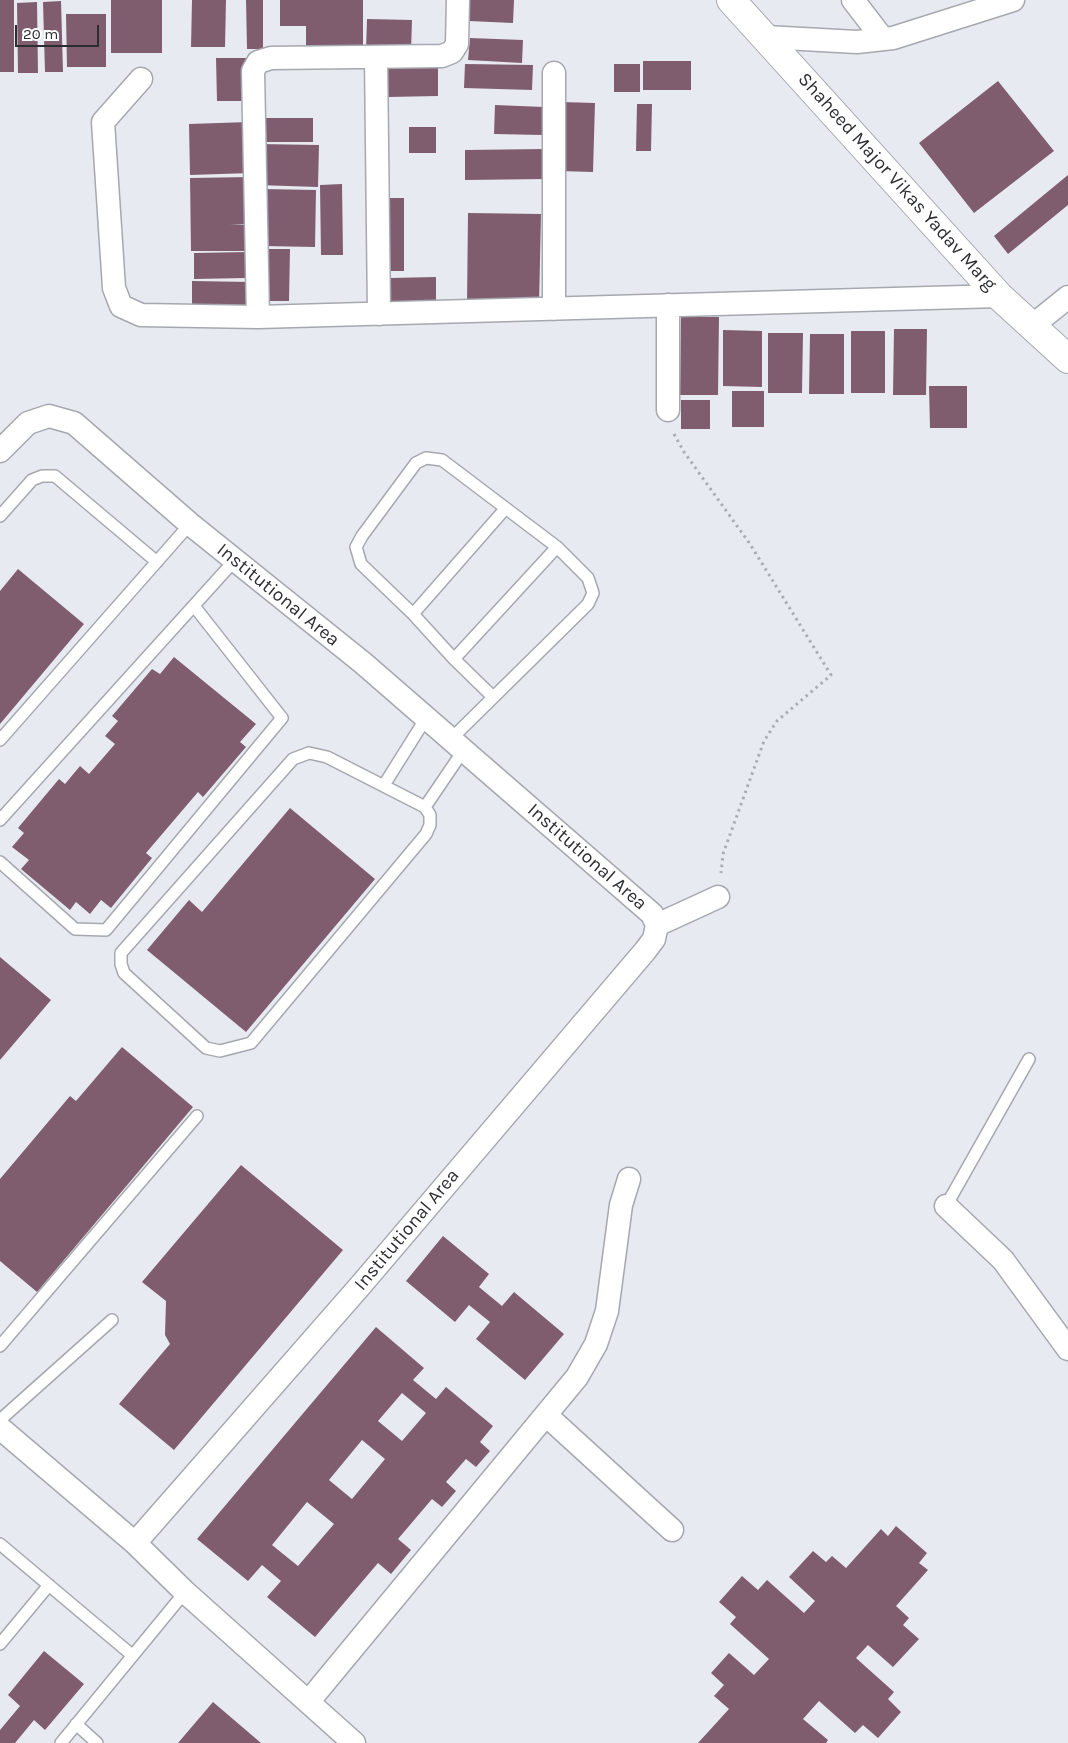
<!DOCTYPE html>
<style>
body{margin:0}
#map{position:relative;width:1068px;height:1743px;overflow:hidden;background:#e7eaf1;font-family:Karla,sans-serif}
canvas{display:block}
.scale{position:absolute;left:15px;top:25px;width:84px;height:22px;box-sizing:border-box;border:2px solid #2c2d30;border-top:0;padding-left:6px;font-size:15px;line-height:18px;white-space:nowrap;color:#2c2d30;-webkit-text-stroke:4px #fff;paint-order:stroke}
</style>
<div id="map">
<canvas width="1068" height="1743"></canvas>
<div class="scale">20 m</div>
</div>
<script>
const context = document.querySelector('canvas').getContext('2d');
context.lineJoin = 'round';
function fillPath(path, color) {
  context.fillStyle = color;
  context.fill(path, 'evenodd');
}
function poly(rows) {
  const path = new Path2D();
  for (const r of rows) {
    path.moveTo(r[0], r[1]);
    for (let i = 2; i < r.length; i += 2) path.lineTo(r[i], r[i + 1]);
  }
  return path;
}
function trace(path, color, width, dash) {
  context.strokeStyle = color;
  context.lineWidth = width;
  context.lineCap = dash ? 'butt' : 'round';
  context.setLineDash(dash || []);
  context.stroke(path);
}
function drawText(font, color, halo, rows, align = 'center') {
  context.font = font + ' Karla,sans-serif';
  context.lineWidth = 5;
  context.setLineDash([]);
  context.textBaseline = 'middle';
  context.strokeStyle = halo;
  context.fillStyle = color;
  for (const [text, x, y, turn = 0] of rows) {
    context.save();
    context.translate(x, y);
    context.rotate((+turn || 0) * Math.PI / 180);
    context.textAlign = isNaN(turn) ? turn : align;
    if (halo) context.strokeText(text, 0, 0);
    context.fillText(text, 0, 0);
    context.restore();
  }
}
const building = poly([
 [0,0,14,0,14,72,0,72],
 [111,0,162,0,162,53,111,53],
 [192,0,226,0,225,47,191,47],
 [246,0,263,0,263,49,247,49],
 [280,0,363,0,363,49,306,49,306,26,280,26],
 [470,0,514,0,513,23,469,21],
 [61,1,63,72,45,72,43,2],
 [37,2,38,73,18,73,17,3],
 [66,14,106,14,106,67,67,67],
 [367,19,412,20,411,52,366,51],
 [470,38,523,40,522,63,468,60],
 [216,58,246,58,247,101,217,101],
 [643,61,691,61,691,90,643,90],
 [438,64,438,96,388,97,387,66],
 [465,64,533,65,532,90,464,88],
 [614,64,640,64,640,92,614,92],
 [998,81,1054,151,974,213,919,143],
 [561,102,595,103,593,172,559,171],
 [637,104,652,104,651,151,636,151],
 [495,105,544,107,543,135,494,134],
 [259,118,313,118,313,142,259,142],
 [249,122,251,173,190,175,189,124],
 [409,127,436,127,436,153,409,153],
 [258,144,319,145,318,187,257,185],
 [545,149,545,179,465,180,465,150],
 [1068,175,1068,205,1008,254,994,236],
 [251,177,252,224,230,225,248,225,248,251,191,251,190,178],
 [342,184,343,255,321,255,320,185],
 [263,189,316,190,315,247,263,246],
 [387,198,404,198,404,271,386,271],
 [468,213,541,214,539,305,467,305],
 [269,249,290,249,289,301,269,301],
 [247,252,247,278,194,279,194,253],
 [436,277,436,301,391,303,390,278],
 [192,281,251,282,251,306,192,304],
 [681,317,719,317,718,395,680,395],
 [894,329,927,329,926,395,893,395],
 [723,330,762,331,762,387,723,386],
 [851,331,885,331,885,393,851,393],
 [768,333,803,333,802,393,768,393],
 [810,334,844,334,844,394,809,394],
 [929,386,967,386,967,428,930,428],
 [732,391,764,391,764,427,732,427],
 [681,400,710,400,710,429,681,429],
 [18,569,84,624,0,724,0,591],
 [174,657,256,724,240,742,246,747,203,797,198,792,146,853,152,858,111,908,101,900,90,914,76,902,70,910,21,869,29,860,12,847,24,833,18,828,59,779,65,784,80,766,89,774,115,744,105,736,118,721,112,716,152,669,160,674],
 [290,808,375,879,246,1032,147,950,189,900,202,912],
 [0,957,51,1000,0,1060],
 [122,1047,193,1107,37,1292,0,1261,0,1179,70,1096,76,1101],
 [241,1165,343,1250,174,1450,119,1404,170,1344,165,1335,166,1301,142,1282],
 [443,1236,489,1274,479,1287,502,1306,514,1292,564,1334,525,1380,476,1339,490,1322,469,1305,455,1322,406,1281],
 [376,1327,424,1368,413,1380,436,1399,446,1387,493,1426,480,1442,490,1451,476,1467,466,1459,446,1482,456,1491,442,1507,432,1499,398,1539,411,1550,391,1574,378,1563,315,1637,267,1597,281,1581,262,1565,248,1581,197,1539],
 [402,1393,426,1413,402,1441,378,1421],
 [362,1440,385,1459,352,1499,329,1480],
 [307,1502,334,1524,298,1566,272,1545],
 [896,1526,927,1553,919,1563,928,1570,896,1606,909,1618,903,1625,919,1639,893,1667,868,1645,856,1658,894,1692,888,1699,901,1712,878,1738,863,1725,855,1733,819,1701,803,1719,828,1740,826,1743,698,1743,729,1709,714,1696,724,1685,711,1673,729,1653,754,1675,769,1659,730,1624,736,1617,719,1602,742,1576,758,1590,767,1580,804,1613,815,1601,789,1577,813,1551,826,1562,832,1556,846,1568,881,1529,888,1536],
 [44,1651,84,1684,45,1730,34,1720,15,1743,0,1743,0,1730,20,1706,8,1695],
 [213,1702,261,1743,178,1743]
]);
const path = poly([
 [674,434,684,452,750,544,831,675,777,721,764,741,723,854,721,873]
]);
const lane = poly([
 [0,516,32,480,42,476,55,476,157,562],
 [413,614,361,564,356,547,362,536,416,463,426,458,442,460,557,547,588,578,593,593,588,604,450,740],
 [454,659,413,614,505,509],
 [492,696,454,659,557,547],
 [0,740,190,524],
 [309,753,327,757,425,807,430,815,430,825,426,834,251,1043,220,1051,206,1048,124,973,121,964,121,953,293,759,309,753],
 [384,785,426,718],
 [425,807,463,751],
 [0,820,235,560],
 [0,862,75,929,106,930,282,718,194,606],
 [946,1206,1029,1059],
 [0,1346,197,1116],
 [0,1420,112,1320],
 [0,1544,132,1655],
 [0,1644,49,1585],
 [76,1724,97,1743],
 [61,1743,185,1592]
]);
const street = poly([
 [853,0,883,39],
 [766,37,857,42,893,38,1013,0],
 [376,57,379,314],
 [554,73,554,309],
 [141,79,103,122,114,288,121,306,141,315,258,317,999,296],
 [668,305,668,410],
 [258,317,253,71,258,62,271,58,442,56,452,52,457,44,458,0],
 [1032,326,1068,297],
 [0,451,28,423,49,416,74,423,190,524,363,663,652,914,657,925,654,939,645,951,360,1286,135,1543],
 [657,925,718,897],
 [946,1206,1003,1260,1068,1349],
 [546,1415,672,1530],
 [0,1428,135,1543,185,1592,354,1743],
 [309,1701,577,1377,596,1344,607,1311,621,1205,629,1179]
]);
const secondary = poly([
 [731,0,999,296,1068,359]
]);
const streetNames = [
 ["Shaheed Major Vikas Yadav Marg",897,182,48],
 ["Institutional Area",278,595,39],
 ["Institutional Area",587,857,41],
 ["Institutional Area",407,1230,-50]
];
fillPath(building, '#805d6e');
trace(lane, '#a5a8ae', 14);
trace(street, '#a5a8ae', 25);
trace(secondary, '#a5a8ae', 30);
trace(path, '#aaadb2', 3, [2.5, 4]);
trace(lane, '#fff', 11);
trace(street, '#fff', 22);
trace(secondary, '#fff', 28);
drawText('19px', '#2c2d30', '#fff', streetNames);
</script>
